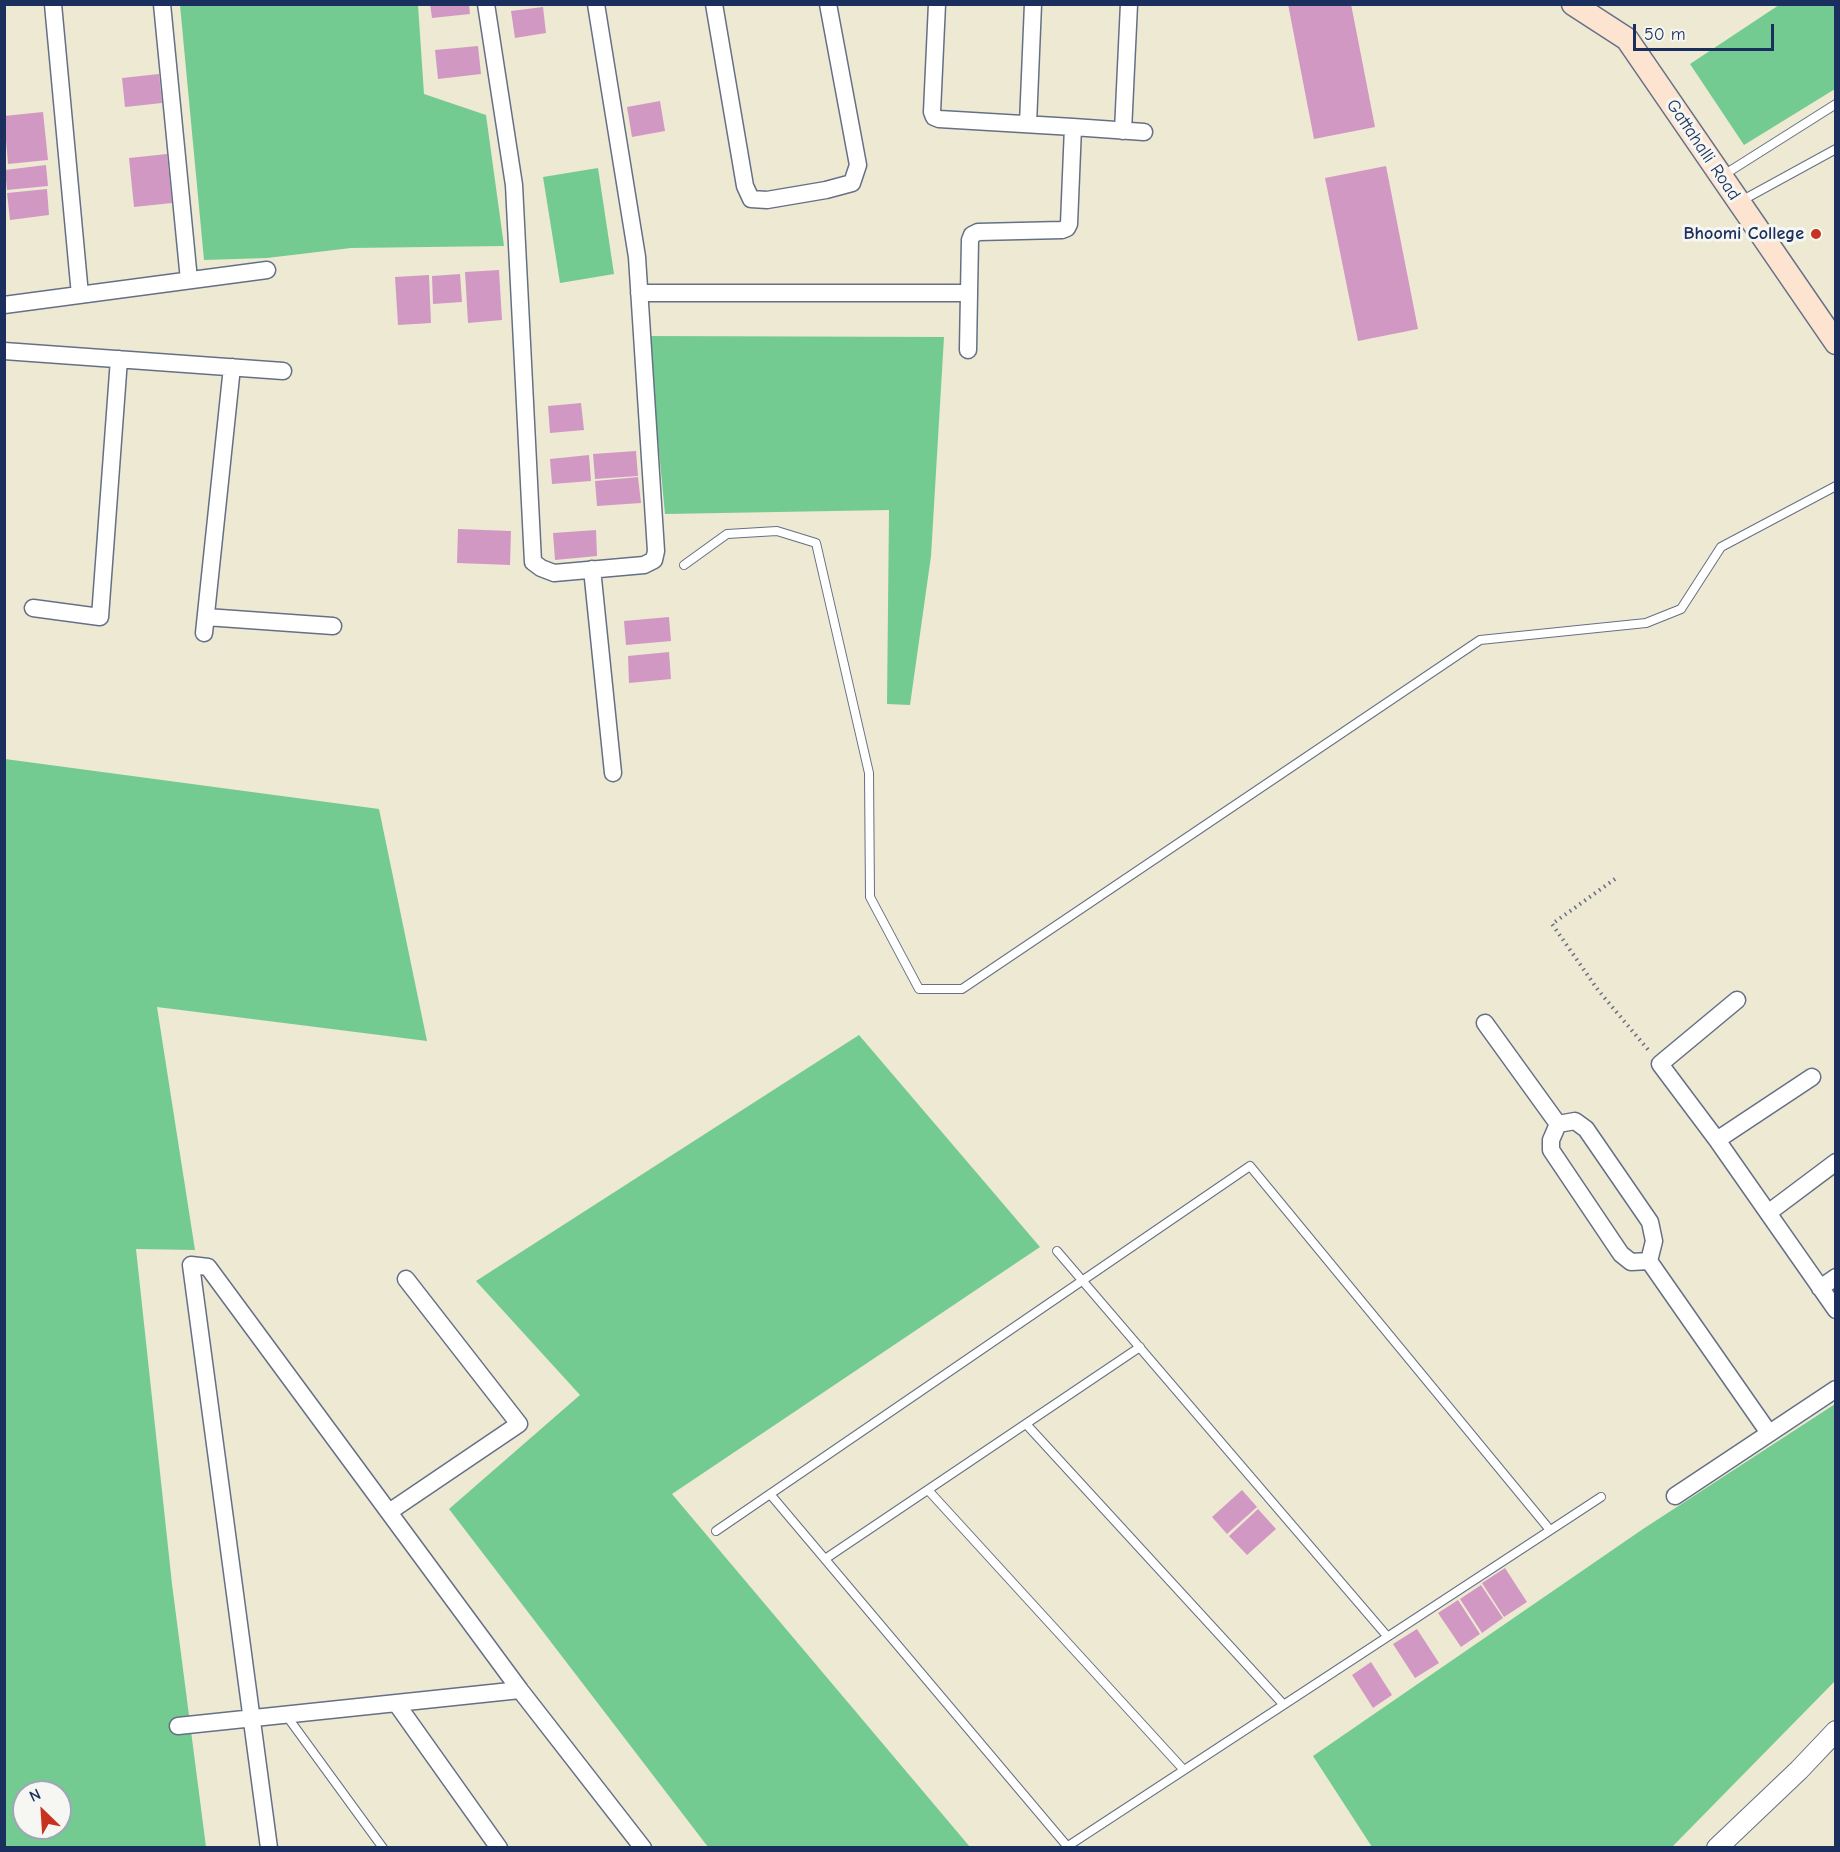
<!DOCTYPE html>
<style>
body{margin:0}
#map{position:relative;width:1840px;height:1852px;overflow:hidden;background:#eee9d2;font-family:"Comic Neue",sans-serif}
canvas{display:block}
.frame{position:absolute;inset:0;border:6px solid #1b2f5e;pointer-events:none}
.north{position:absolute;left:12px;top:1780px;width:60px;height:60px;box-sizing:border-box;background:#f6f6f2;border:2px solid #9ea6b7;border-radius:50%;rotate:335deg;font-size:16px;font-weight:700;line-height:24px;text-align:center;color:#1b2f5e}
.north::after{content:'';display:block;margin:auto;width:21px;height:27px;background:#c8321e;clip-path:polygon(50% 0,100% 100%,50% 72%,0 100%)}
.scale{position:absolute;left:1633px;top:24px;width:141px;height:27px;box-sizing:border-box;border:3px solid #1b2f5e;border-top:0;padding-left:8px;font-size:18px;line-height:21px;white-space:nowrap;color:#1b2f5e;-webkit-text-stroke:4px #f6f6f2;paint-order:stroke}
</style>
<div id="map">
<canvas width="1840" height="1852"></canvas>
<div class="frame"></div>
<div class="north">N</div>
<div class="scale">50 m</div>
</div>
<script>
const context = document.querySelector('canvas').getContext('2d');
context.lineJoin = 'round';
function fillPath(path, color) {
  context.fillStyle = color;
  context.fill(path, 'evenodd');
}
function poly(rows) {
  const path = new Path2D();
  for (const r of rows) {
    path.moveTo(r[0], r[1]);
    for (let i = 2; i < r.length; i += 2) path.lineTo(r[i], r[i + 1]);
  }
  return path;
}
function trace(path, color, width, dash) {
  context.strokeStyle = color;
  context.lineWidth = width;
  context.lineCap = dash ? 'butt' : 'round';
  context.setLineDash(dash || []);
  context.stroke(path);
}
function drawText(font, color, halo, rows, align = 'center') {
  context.font = font + ' "Comic Neue",sans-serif';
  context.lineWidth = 6;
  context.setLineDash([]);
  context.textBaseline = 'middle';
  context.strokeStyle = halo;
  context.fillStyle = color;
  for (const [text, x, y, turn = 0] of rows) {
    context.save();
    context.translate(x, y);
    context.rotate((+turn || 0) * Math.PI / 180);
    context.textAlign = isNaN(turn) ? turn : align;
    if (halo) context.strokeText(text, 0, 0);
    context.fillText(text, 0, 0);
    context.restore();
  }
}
const green = poly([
 [189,5,418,5,424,94,486,115,504,246,351,248,267,258,204,260,180,5],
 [1779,5,1835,5,1835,89,1744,145,1690,64],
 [598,168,614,274,560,283,543,177],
 [648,336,944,337,931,556,910,705,887,704,889,510,665,514],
 [5,759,379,809,427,1041,157,1007,195,1250,136,1249,172,1584,206,1847,5,1848],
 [24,1792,60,1792,60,1828,24,1828],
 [859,1035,1040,1247,672,1494,970,1847,708,1847,449,1509,580,1395,476,1281],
 [1835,1404,1835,1681,1672,1847,1372,1847,1313,1756,1643,1529]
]);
const building = poly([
 [430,4,469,4,470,14,432,18],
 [1288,4,1351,4,1375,127,1314,139],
 [543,7,546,33,515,38,511,11],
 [478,46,481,74,438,79,435,50],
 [159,74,162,103,125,107,122,78],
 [660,101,665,131,632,137,627,107],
 [43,112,48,160,8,164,4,116],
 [167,154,172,203,134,207,129,158],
 [46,165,48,186,7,190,5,170],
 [1386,166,1418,329,1358,341,1325,178],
 [47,189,49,215,10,220,7,193],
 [499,270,502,320,468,323,465,272],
 [460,274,462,302,433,304,432,276],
 [429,275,431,323,398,325,395,277],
 [581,403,584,430,550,433,548,406],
 [636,451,638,476,595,479,593,454],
 [589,455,591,481,552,484,550,459],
 [638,477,641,503,597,506,595,481],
 [458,529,511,531,510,565,457,563],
 [596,530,597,556,555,560,553,533],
 [669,617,671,641,626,645,624,621],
 [669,652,671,679,629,683,628,656],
 [1242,1490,1257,1507,1227,1534,1212,1517],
 [1258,1509,1276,1529,1247,1555,1229,1536],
 [1505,1568,1527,1602,1504,1617,1482,1583],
 [1481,1585,1503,1618,1482,1633,1460,1599],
 [1458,1600,1480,1634,1461,1647,1438,1613],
 [1417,1629,1439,1663,1415,1678,1393,1644],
 [1371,1662,1392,1695,1373,1708,1352,1675]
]);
const path = poly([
 [1615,879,1552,924,1598,990,1650,1052]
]);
const service = poly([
 [1722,176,1836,104],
 [1741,201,1836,149],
 [684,565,727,534,777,531,816,543,869,773,870,897,919,989,962,989,1480,640,1646,623,1681,609,1721,547,1836,486],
 [1057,1251,1387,1636],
 [1026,1424,1283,1704],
 [928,1490,1183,1769],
 [770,1494,1067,1846],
 [716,1531,1250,1166,1550,1530],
 [825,1559,1140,1347],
 [286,1715,383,1848],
 [1065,1848,1601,1497]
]);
const minor = poly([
 [53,4,80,295],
 [162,4,189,280],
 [486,4,514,185,533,562,541,568,554,573,644,565,654,560,656,551,637,257,596,4],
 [714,4,745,186,751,199,767,200,826,190,852,183,858,165,828,4],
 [937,4,932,112,934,117,939,119,1073,127],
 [1028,124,1033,4],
 [1123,131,1129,4],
 [639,293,969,293,970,240,972,235,978,232,1062,230,1067,228,1069,224,1073,127,1144,132],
 [4,305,267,270],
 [968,350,969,293],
 [4,351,283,371],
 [592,569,613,773],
 [33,608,100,617,119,359],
 [206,617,333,626],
 [204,633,232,367],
 [1737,1000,1660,1064,1717,1140,1836,1310],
 [1485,1023,1558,1124,1575,1121,1586,1129,1650,1222,1654,1241,1649,1261,1769,1433],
 [1558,1124,1551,1140,1551,1150,1621,1254,1631,1262,1649,1261],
 [1717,1140,1812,1077],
 [1768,1213,1836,1162],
 [1820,1288,1836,1277],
 [1675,1496,1836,1389],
 [389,1512,519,1424,406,1279],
 [396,1703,499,1848],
 [178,1726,520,1690],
 [269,1848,191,1265,208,1267,520,1690,643,1848]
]);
const tertiary = poly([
 [1717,1848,1799,1770,1836,1731]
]);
const secondary = poly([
 [1573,4,1627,39,1836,343]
]);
const markers = [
 [1816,234,6,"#c8321e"]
];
const streetNames = [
 ["Gattahalli Road",1703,150,56]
];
const poiNames = [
 ["Bhoomi College",1804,234]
];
fillPath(green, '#73cb91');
fillPath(building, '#d298c4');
trace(service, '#657087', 10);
trace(minor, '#657087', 19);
trace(tertiary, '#657087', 22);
trace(secondary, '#657087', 25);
trace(path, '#657087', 4, [1.5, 4.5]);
trace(service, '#fff', 8);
trace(minor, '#fff', 16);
trace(tertiary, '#fff', 20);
trace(secondary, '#fde4d1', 22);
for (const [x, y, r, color] of markers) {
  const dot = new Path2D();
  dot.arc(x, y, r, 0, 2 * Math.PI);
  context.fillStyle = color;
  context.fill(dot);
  trace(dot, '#f6f6f2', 2);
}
drawText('18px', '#1b2f5e', '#f6f6f2', streetNames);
drawText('bold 18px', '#1b2f5e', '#f6f6f2', poiNames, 'right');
</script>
